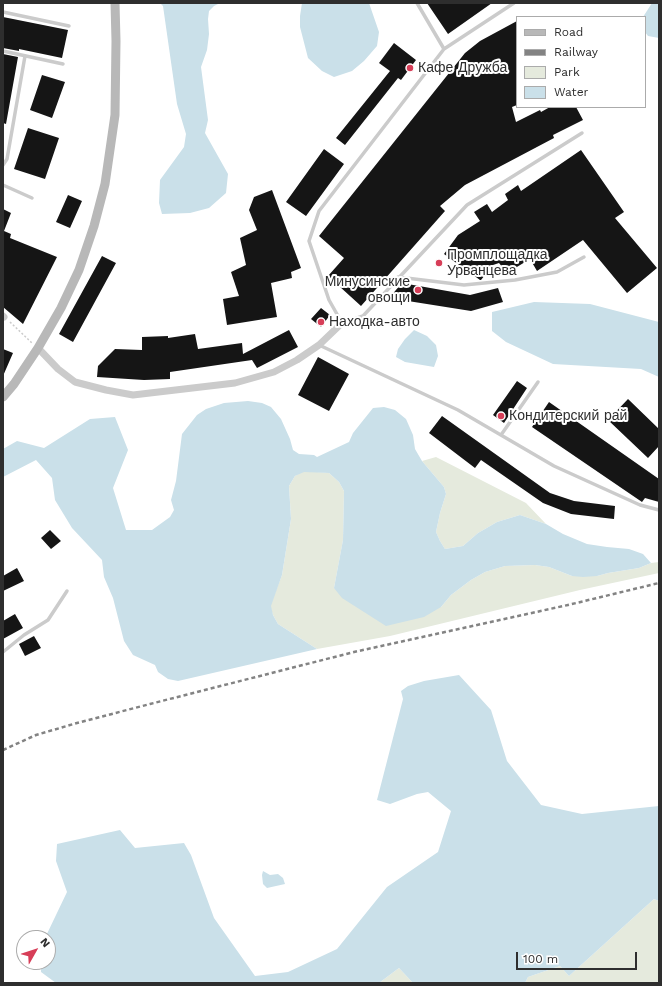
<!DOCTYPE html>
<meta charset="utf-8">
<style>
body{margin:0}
#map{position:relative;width:662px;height:986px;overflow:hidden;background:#fff;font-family:"Work Sans",sans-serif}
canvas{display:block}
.frame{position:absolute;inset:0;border:4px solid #2e2e2e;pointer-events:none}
.legend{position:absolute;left:516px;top:16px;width:130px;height:92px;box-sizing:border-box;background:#fff;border:1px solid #ababab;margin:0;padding:5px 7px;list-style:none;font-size:12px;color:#2e2e2e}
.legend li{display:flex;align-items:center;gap:8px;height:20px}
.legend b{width:20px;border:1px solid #ababab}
.north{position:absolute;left:16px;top:930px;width:40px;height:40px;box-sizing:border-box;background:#fff;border:1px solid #ababab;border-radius:50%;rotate:51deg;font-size:11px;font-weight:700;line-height:16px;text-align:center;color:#2e2e2e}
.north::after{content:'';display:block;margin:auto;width:14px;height:18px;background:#d73e58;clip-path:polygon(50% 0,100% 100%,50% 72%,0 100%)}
.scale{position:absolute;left:516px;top:952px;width:121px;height:18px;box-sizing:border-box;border:2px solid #2e2e2e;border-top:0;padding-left:5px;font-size:12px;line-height:14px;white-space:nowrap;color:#2e2e2e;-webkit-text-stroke:3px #fff;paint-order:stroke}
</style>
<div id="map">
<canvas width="662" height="986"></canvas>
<div class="frame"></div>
<ul class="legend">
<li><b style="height:5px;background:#b8b8b8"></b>Road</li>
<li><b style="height:5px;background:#838383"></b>Railway</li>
<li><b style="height:11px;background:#e5eadd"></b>Park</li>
<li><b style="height:11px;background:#cae0e9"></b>Water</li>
</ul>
<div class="north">N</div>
<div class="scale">100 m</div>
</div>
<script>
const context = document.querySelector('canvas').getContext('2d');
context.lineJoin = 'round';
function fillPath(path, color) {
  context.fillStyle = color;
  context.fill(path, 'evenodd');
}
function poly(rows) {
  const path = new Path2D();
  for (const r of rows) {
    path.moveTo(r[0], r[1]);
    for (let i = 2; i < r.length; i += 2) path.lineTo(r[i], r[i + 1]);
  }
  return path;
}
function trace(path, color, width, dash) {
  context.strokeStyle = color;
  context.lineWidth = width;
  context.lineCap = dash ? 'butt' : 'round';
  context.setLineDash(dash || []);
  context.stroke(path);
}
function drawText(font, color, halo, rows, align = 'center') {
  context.font = font + ' "Work Sans",sans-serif';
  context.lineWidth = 4;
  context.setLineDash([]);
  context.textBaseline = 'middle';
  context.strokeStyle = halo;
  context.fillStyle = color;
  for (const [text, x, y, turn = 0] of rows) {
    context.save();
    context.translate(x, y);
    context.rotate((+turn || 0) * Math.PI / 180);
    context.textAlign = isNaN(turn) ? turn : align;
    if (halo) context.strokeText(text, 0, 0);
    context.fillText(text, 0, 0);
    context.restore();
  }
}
const green = poly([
 [436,457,526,503,546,524,520,515,497,522,478,533,463,546,445,549,440,541,436,532,440,513,446,494,444,487,422,461],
 [304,471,329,473,339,482,344,491,343,540,334,588,441,607,451,595,471,580,485,572,505,566,535,565,549,567,572,576,597,576,608,573,639,568,651,563,659,562,659,573,580,590,390,636,317,649,278,624,273,615,270,606,282,575,291,519,289,486,295,476],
 [654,899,659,901,659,983,525,983,528,977,560,966,569,976],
 [399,968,413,983,379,983]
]);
const water = poly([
 [160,3,220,3,214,6,209,11,208,19,209,34,207,50,201,67,208,120,205,133,228,174,226,193,209,208,190,213,162,214,159,203,160,180,184,147,186,134,177,104,163,6],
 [302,3,369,3,379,32,377,46,364,61,352,71,334,77,322,71,308,58,300,27,300,16],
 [652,3,659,3,659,38,648,36,645,32,645,17,643,17],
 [534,302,590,304,659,322,659,377,641,369,553,364,506,342,492,331,492,312],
 [414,330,427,336,436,345,438,356,434,367,405,362,396,357,398,349,405,339],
 [248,401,262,403,271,407,281,419,290,439,293,450,299,454,314,455,317,457,349,442,353,433,373,408,384,407,395,410,406,419,413,435,415,449,422,461,444,487,446,494,440,513,436,532,440,541,445,549,463,546,478,533,497,522,520,515,546,524,563,534,587,544,607,547,629,549,643,554,651,563,639,568,608,573,597,576,583,577,572,576,549,567,535,565,505,566,485,572,471,580,451,595,441,607,424,617,386,626,342,598,334,588,343,540,344,491,339,482,329,473,304,472,295,476,289,486,291,519,282,575,271,606,273,615,278,624,317,649,178,681,168,679,158,672,155,665,133,655,124,641,113,598,104,577,102,560,72,528,55,500,52,478,36,460,3,477,3,449,17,441,44,448,90,419,115,417,128,450,113,488,126,530,152,530,170,517,174,510,171,500,176,481,182,434,197,415,206,409,224,403],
 [459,675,491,710,507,761,541,805,582,814,659,806,659,901,654,899,569,976,560,966,528,977,525,983,413,983,399,968,379,983,56,983,41,972,41,962,48,962,48,938,45,938,67,892,56,861,57,844,120,830,135,848,184,843,191,855,214,918,255,976,288,972,337,949,387,887,438,852,451,811,428,792,417,794,390,804,377,800,403,699,401,691,408,686,424,681],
 [263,871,270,875,278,874,283,878,285,884,267,888,263,884,262,875]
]);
const building = poly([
 [427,3,492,3,448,34],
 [3,17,68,30,62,58,19,49,19,51,3,48],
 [517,21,517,105,512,107,516,122,540,110,541,112,550,107,576,107,583,120,553,135,554,138,465,185,440,206,445,211,361,306,328,276,344,258,319,236,465,53,480,41],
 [394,43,416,60,401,80,398,78,345,145,336,138,390,71,379,63],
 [3,54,18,57,6,124,3,123],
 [42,75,65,82,52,118,30,110],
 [28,128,59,138,45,179,14,169],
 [324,149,344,164,306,216,286,202],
 [581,150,624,212,615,218,657,268,627,293,583,240,537,271,530,259,507,273,499,263,493,265,481,280,480,280,444,254,458,235,480,221,474,212,487,204,492,212,508,200,505,194,518,185,521,191],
 [272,190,301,268,291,272,292,278,271,283,277,317,227,325,223,299,239,296,231,272,246,265,240,238,257,230,249,210,254,197],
 [68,195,82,201,70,228,56,222],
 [3,209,11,213,4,231,11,234,10,238,57,257,23,324,3,307],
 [102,256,116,263,73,342,59,334],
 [402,283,470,295,498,288,503,302,471,311,389,298],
 [321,308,330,315,321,327,311,319],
 [289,330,298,347,257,368,252,360,170,372,170,379,144,380,97,377,98,366,115,349,142,350,142,337,168,336,168,338,195,334,198,349,242,343,243,354],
 [3,349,13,353,3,376],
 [318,357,349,374,329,411,298,395],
 [517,381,527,388,504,423,493,415],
 [628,399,659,429,659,446,648,458,608,420],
 [549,402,659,479,659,502,645,498,642,502,532,427],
 [442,416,550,493,574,501,615,506,614,519,571,514,543,503,481,460,475,468,429,433],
 [50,530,61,541,51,549,41,538],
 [17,568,24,581,3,591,3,576],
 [15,614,23,628,3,639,3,621],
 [34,636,41,648,25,656,19,644]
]);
const path = poly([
 [10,322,32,343]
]);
const lane = poly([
 [417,3,444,49],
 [514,3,444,49,319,211,309,241,329,300,342,323,363,316,467,205,582,133],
 [3,12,69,26],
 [3,51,63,64],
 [3,165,7,159,25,56],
 [3,185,32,198],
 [398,277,464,285,515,280,557,272,584,257],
 [319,345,458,410,554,466,640,505,659,510],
 [501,435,538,382],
 [3,652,24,635,48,620,67,591]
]);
const street = poly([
 [3,316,4,317],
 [38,348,58,369,75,382,106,390,133,395,235,383,274,372,297,360,319,345,342,323]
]);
const secondary = poly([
 [3,397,14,384,38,348,61,308,79,270,94,226,105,184,115,115,116,41,115,3]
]);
const rail = poly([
 [3,750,36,735,77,723,150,704,354,652,568,605,659,583]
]);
const markers = [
 [410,68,4,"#d73e58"],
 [439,263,4,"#d73e58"],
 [418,290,4,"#d73e58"],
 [321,322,4,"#d73e58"],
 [501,416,4,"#d73e58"]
];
const poiNames = [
 ["Кафе Дружба",418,68],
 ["Промплощадка",447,255],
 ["Урванцева",447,271],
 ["Минусинские",410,282,"right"],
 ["овощи",410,298,"right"],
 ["Находка-авто",329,322],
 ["Кондитерский рай",509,416]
];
fillPath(green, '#e5eadd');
fillPath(water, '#cae0e9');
fillPath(building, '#151515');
trace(path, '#cbcbcb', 1.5, [2, 2]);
trace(lane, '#cbcbcb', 3.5);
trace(street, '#cbcbcb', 7);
trace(secondary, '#b8b8b8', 9);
trace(rail, '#838383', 2.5, [4, 3]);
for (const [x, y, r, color] of markers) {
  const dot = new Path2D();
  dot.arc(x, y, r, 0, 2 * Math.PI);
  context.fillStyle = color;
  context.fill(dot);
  trace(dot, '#fff', 1.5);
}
drawText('14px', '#2e2e2e', '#fff', poiNames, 'left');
</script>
